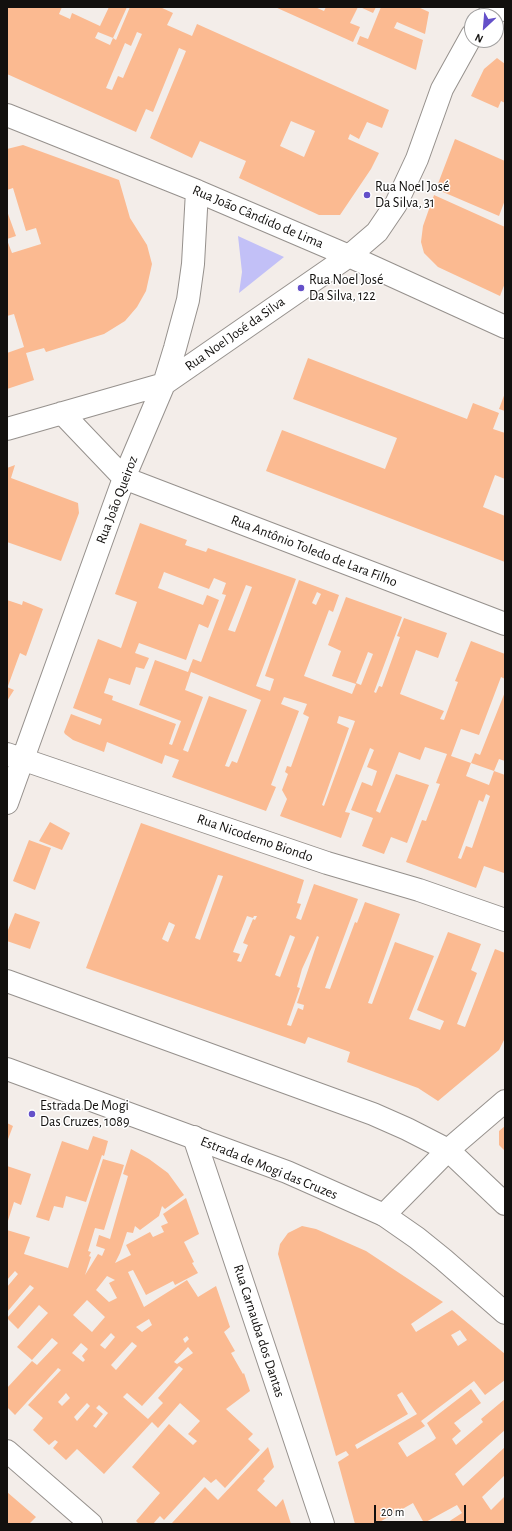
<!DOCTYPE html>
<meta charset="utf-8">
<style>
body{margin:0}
#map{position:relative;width:512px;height:1531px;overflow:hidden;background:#f3ede9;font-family:"Alegreya Sans",sans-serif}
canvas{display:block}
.frame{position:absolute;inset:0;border:8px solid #12100e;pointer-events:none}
.north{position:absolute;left:464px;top:8px;width:40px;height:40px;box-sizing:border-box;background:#fff;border:1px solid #a09f9f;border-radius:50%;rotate:206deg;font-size:11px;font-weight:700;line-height:16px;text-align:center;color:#12100e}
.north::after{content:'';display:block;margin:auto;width:14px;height:18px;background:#6450c9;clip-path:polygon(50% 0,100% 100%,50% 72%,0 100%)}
.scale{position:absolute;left:374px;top:1505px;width:92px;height:18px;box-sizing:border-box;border:2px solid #12100e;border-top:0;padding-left:5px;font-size:12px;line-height:14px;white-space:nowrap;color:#12100e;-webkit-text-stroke:3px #fff;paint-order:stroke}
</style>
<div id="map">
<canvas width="512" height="1531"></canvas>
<div class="frame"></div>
<div class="north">N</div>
<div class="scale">20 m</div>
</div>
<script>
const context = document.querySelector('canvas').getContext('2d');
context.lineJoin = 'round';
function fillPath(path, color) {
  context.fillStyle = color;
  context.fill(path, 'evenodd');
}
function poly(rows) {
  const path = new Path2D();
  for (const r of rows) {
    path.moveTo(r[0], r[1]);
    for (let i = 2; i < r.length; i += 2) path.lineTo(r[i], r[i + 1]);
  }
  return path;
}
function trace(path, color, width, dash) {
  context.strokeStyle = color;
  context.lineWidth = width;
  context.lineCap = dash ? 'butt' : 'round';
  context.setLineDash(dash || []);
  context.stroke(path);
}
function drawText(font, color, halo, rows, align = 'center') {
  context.font = font + ' "Alegreya Sans",sans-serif';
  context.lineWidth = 3;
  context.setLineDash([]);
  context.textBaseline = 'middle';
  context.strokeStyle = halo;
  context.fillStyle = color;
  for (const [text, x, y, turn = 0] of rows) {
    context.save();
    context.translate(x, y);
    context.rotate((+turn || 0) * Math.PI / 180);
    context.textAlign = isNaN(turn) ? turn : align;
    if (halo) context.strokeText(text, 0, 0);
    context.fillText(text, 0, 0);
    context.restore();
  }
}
const green = poly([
 [238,236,284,257,239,293,242,272]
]);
const building = poly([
 [7,7,62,7,59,14,70,19,72,13,100,26,109,7,127,7,113,38,116,40,130,7,160,7,173,13,167,25,192,36,197,24,389,110,382,128,367,122,359,139,350,134,348,139,379,153,371,169,340,215,319,215,239,178,246,161,200,141,192,158,150,138,186,51,179,48,153,112,146,109,136,132,7,74],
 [98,32,113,38,110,45,95,38],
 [137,32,142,34,123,78,118,76,112,90,106,88,125,43,131,46],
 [291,121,315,131,304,157,280,146],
 [275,7,315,7,324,11,326,7,358,7,350,23,360,27,353,42],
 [360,7,376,7,373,13],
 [381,7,418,7,429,12,425,34,397,22,394,28,423,40,416,70,357,44,360,36,368,39],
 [497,58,505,64,505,103,501,101,498,108,471,96,484,69],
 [455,139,505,161,505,200,499,216,436,189],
 [23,145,119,180,130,218,147,245,152,264,146,291,137,307,125,321,104,334,46,352,44,348,26,353,34,380,7,389,7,353,24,347,14,314,7,316,7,240,12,253,41,244,36,228,26,231,13,188,7,190,7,149],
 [434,195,505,227,505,283,500,296,438,267,424,253,421,242,423,226],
 [7,211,16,236,7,239],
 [308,358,467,419,473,403,499,413,493,429,505,433,505,479,495,475,483,507,505,516,505,562,266,471,282,430,385,469,397,438,293,399],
 [505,393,505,411,499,409],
 [15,465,11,478,78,503,79,513,61,561,7,542,7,468],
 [140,523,187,540,185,545,206,552,208,548,296,579,256,686,270,691,274,679,265,676,299,580,339,595,333,612,329,610,304,676,352,694,356,684,332,676,341,651,328,645,346,597,402,617,374,692,376,693,379,686,382,687,400,637,397,636,404,618,447,633,438,658,416,650,400,694,444,711,440,719,444,720,458,682,455,681,471,641,505,654,505,679,501,677,479,735,461,729,451,756,471,763,475,753,480,755,505,692,505,761,499,759,494,771,471,763,466,776,489,785,494,771,505,775,504,873,484,866,476,888,406,862,422,820,426,821,440,784,436,783,447,754,425,747,420,760,399,752,376,811,380,813,396,774,429,785,407,843,391,837,384,854,362,846,373,818,351,810,362,782,372,786,377,771,367,767,374,750,370,748,345,812,350,813,341,838,280,816,287,799,282,790,288,774,285,772,287,766,291,767,309,717,303,714,307,704,284,697,281,704,299,711,271,785,276,787,266,811,172,777,179,760,165,755,162,764,107,742,104,752,73,740,65,734,64,732,71,714,100,725,102,719,73,708,98,639,121,648,137,602,115,594],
 [164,572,209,589,214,578,226,583,222,594,226,595,201,662,193,659,188,672,155,660,139,705,181,721,172,745,169,744,176,724,112,700,113,696,104,693,109,678,130,685,136,667,144,669,149,658,135,653,139,643,186,660,199,624,208,628,219,600,207,595,203,605,158,588],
 [246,585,252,587,235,632,228,630],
 [317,592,321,594,316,605,312,603],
 [368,652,373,654,361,685,356,683],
 [191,672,261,700,237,763,232,761,229,767,225,766,247,710,209,696,188,752,183,750,203,697,185,690],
 [339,716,355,721,324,806,322,805,349,728,337,723],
 [486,794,490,796,472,848,466,846,461,859,458,858,479,800,483,802],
 [7,600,22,605,23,601,43,609,26,656,20,653,8,686],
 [7,687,14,690,7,701],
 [50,822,70,833,62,850,39,841],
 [141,823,304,880,297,903,301,904,296,918,301,920,314,884,358,899,325,988,330,989,355,922,357,923,365,902,400,914,368,1003,372,1004,395,942,434,956,409,1019,440,1030,444,1021,417,1010,448,932,481,944,471,970,477,973,457,1024,465,1027,495,949,505,953,505,1038,499,1050,438,1101,418,1088,347,1062,350,1052,308,1037,305,1044,86,968],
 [218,875,223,876,200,940,195,938],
 [247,916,253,918,254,916,257,916,255,920,253,919,243,943,248,945,241,962,237,961,240,954,233,952],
 [169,922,175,925,168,942,162,939],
 [290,935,295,937,280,977,275,975],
 [317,936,319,937,297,1003,304,1005,303,1010,298,1008,291,1026,287,1025,300,988,297,987,302,969],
 [29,840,51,848,35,890,13,881],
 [15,913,40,922,30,949,7,941,7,930,8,930],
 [7,1123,13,1126,7,1142],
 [505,1126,505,1151,499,1145,499,1131],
 [93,1136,108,1141,104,1156,102,1155,86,1202,66,1196,63,1208,54,1206,49,1221,36,1217,62,1141,88,1150],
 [131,1149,149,1159,168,1173,184,1195,165,1209,162,1206,159,1216,140,1230,135,1226,133,1233,127,1232,120,1253,115,1263,131,1255,126,1245,150,1232,153,1237,164,1232,161,1226,168,1223,163,1214,186,1198,199,1234,184,1242,194,1262,192,1263,198,1273,175,1285,173,1281,146,1295,133,1270,128,1272,144,1307,187,1280,198,1297,216,1286,230,1327,224,1332,235,1351,231,1353,243,1374,244,1373,250,1391,226,1409,253,1434,248,1439,260,1450,225,1488,216,1479,211,1483,204,1477,164,1520,160,1516,153,1524,139,1524,136,1521,160,1493,132,1467,169,1424,193,1445,197,1441,188,1434,200,1421,180,1403,158,1428,152,1422,104,1474,77,1449,66,1460,53,1448,58,1442,55,1440,49,1445,33,1430,43,1418,28,1405,61,1370,58,1368,15,1415,7,1407,7,1388,32,1361,37,1365,58,1343,52,1338,32,1360,17,1347,48,1313,39,1305,18,1329,7,1318,34,1288,30,1285,7,1312,7,1287,18,1274,15,1271,7,1280,7,1230,30,1237,24,1254,68,1268,103,1159,124,1165,104,1230,95,1228,88,1251,91,1252,89,1256,91,1257,85,1275,98,1254,102,1256,105,1249,96,1246,99,1235,110,1239,128,1176,123,1174],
 [107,1276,115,1280,109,1283,117,1298,109,1302,96,1290],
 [87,1300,105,1317,92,1332,73,1315],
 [149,1319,152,1325,142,1332,136,1327],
 [111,1333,115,1337,105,1349,100,1345],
 [187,1336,189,1339,185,1343,183,1339],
 [132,1342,137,1346,116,1370,111,1365],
 [81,1343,88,1349,82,1356,85,1360,83,1362,72,1353],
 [188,1347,193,1353,177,1364,174,1362],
 [179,1366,183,1369,158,1398,163,1403,148,1419,123,1397,127,1393,142,1406],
 [66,1393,70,1398,62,1406,58,1402],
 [87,1403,90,1406,77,1421,74,1417],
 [99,1405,108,1413,96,1428,93,1426,103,1414,96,1408],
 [7,1166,31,1174,21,1205,14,1202,7,1224],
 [302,1226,316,1229,366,1251,443,1302,411,1324,416,1332,452,1310,505,1354,505,1380,485,1395,474,1381,421,1421,425,1426,398,1443,407,1457,434,1440,436,1438,427,1423,471,1389,481,1403,454,1423,461,1431,452,1439,456,1445,483,1422,481,1419,505,1399,505,1430,455,1474,463,1486,505,1447,505,1475,482,1497,491,1510,505,1496,505,1524,445,1524,462,1513,457,1505,424,1523,413,1503,376,1524,355,1524,338,1462,349,1455,346,1451,336,1456,278,1254,280,1244,288,1233],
 [460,1330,467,1340,458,1346,451,1335],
 [402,1392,417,1414,357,1449,355,1445,408,1414,397,1395],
 [268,1447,274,1467,263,1479,265,1481,257,1490,276,1507,283,1499,291,1524,172,1523,205,1487,218,1500],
 [7,1492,36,1517,29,1524,7,1524]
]);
const street = poly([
 [488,16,505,8],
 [7,115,197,191,349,256,505,327],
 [62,413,124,478,505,624],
 [7,429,164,384,349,256,377,232,396,204,417,159,442,89,472,35],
 [7,754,327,863,419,890,505,920],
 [7,803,124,478,164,384,175,348,188,300,193,264,197,191],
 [194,1137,323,1524],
 [384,1215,448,1150,505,1101],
 [7,1451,91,1524]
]);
const secondary = poly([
 [7,981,373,1114,407,1129,448,1150,505,1204],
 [7,1069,287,1172,384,1215,417,1238,443,1259,505,1313]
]);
const markers = [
 [367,195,4,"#6450c9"],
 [301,288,4,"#6450c9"],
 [32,1114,4,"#6450c9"]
];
const poiNames = [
 ["Rua Noel José",375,187],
 ["Da Silva, 31",375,203],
 ["Rua Noel José",309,280],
 ["Da Silva, 122",309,296],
 ["Estrada De Mogi",40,1106],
 ["Das Cruzes, 1089",40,1122]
];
const streetNames = [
 ["Rua João Cândido de Lima",258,217,23],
 ["Rua Noel José da Silva",235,334,-35],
 ["Rua João Queiroz",117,500,-69],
 ["Rua Antônio Toledo de Lara Filho",314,551,21],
 ["Rua Nicodemo Biondo",255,838,19],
 ["Estrada de Mogi das Cruzes",269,1168,22],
 ["Rua Carnauba dos Dantas",259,1331,72]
];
fillPath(green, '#c2c0f7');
fillPath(building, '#fbba91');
trace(street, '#96918d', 24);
trace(secondary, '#96918d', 24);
trace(street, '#fff', 22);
trace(secondary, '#fff', 22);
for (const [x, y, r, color] of markers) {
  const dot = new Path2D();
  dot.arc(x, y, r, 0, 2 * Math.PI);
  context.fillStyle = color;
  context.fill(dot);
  trace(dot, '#fff', 1.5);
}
drawText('14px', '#12100e', '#fff', poiNames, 'left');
drawText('14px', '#12100e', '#fff', streetNames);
</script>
